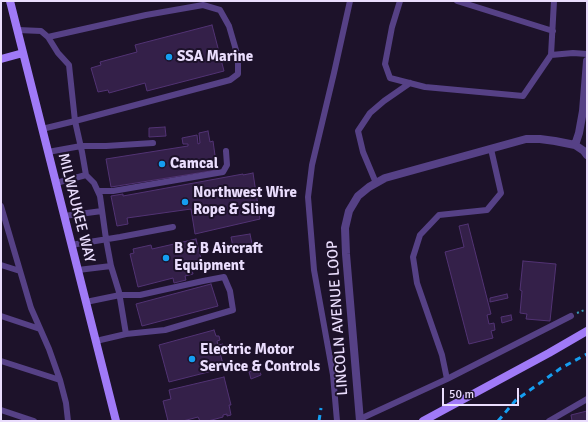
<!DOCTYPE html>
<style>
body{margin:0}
#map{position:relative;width:588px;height:422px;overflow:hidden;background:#1d122a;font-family:Signika,sans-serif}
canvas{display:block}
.frame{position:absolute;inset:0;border:2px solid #eaddfd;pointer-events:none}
.scale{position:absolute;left:442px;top:388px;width:77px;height:18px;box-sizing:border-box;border:2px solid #eaddfd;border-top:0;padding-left:5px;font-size:12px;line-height:14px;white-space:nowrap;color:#eaddfd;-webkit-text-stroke:3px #1d122a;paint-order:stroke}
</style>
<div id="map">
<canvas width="588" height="422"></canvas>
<div class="frame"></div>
<div class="scale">50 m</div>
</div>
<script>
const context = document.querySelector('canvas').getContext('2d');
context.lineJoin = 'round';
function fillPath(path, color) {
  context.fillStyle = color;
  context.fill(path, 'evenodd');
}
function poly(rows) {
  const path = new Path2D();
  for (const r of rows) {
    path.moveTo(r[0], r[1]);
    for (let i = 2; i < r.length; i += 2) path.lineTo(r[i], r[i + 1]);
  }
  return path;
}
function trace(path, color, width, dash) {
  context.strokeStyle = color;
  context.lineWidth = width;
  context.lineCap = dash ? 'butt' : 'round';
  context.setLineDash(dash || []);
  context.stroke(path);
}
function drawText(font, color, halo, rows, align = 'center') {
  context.font = font + ' Signika,sans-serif';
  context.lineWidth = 4;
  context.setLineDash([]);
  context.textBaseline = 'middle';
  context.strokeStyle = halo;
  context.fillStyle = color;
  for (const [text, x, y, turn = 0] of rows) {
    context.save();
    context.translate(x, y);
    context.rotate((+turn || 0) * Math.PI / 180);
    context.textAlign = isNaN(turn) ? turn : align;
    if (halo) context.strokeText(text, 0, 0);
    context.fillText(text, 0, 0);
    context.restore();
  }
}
const building = poly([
 [212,25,224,71,147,91,145,83,109,93,108,90,98,92,91,68,101,65,100,62,137,52,135,45,212,25],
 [165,127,166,136,149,137,149,128,165,127],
 [208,131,210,142,213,141,217,170,111,187,106,159,188,146,188,144,183,144,182,138,197,135,198,144,200,143,199,133,208,131],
 [253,173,260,219,195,234,191,209,127,218,128,224,117,226,111,196,123,194,123,196,243,174,243,175,253,173],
 [468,224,491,314,487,315,489,324,494,323,495,330,491,331,493,338,469,344,445,252,464,247,459,226,468,224],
 [250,234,253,249,234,252,231,237,250,234],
 [196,239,202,263,191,266,193,274,185,276,186,280,174,283,173,278,138,287,130,254,134,253,133,249,151,245,152,249,196,239],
 [523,261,556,264,550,321,526,319,527,314,520,313,522,291,520,290,523,261],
 [211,284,218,306,142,326,136,304,211,284],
 [507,294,508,298,490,302,490,298,507,294],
 [511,315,512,320,502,323,501,317,511,315],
 [214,330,216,336,219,336,220,340,217,341,218,345,223,344,224,348,219,349,224,368,169,382,159,345,214,330],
 [259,368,261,375,251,379,249,372,252,371,252,369,259,368],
 [224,377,231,405,229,405,231,415,227,416,227,414,223,415,223,417,208,421,200,421,198,417,183,421,168,421,163,401,171,399,169,390,224,377],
 [587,411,587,421,571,421,572,421,571,415,587,411]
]);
const path = poly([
 [577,313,587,309]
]);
const lane = poly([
 [400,1,392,27,385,64,390,78,425,87,523,96,551,55,554,1],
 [457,1,553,31],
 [18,30,41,31,48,37,58,53,69,65,75,121,82,152,86,175,94,183,100,196,106,239,111,266,119,292,126,334],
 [551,55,573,53,587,54],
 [42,129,75,121,230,80,238,74,238,57,229,26,220,10,203,5,146,15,48,37],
 [48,152,81,146,106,146,153,143],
 [56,183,86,175],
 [376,183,363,152,358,131,370,113,384,101,410,83],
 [98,191,113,191,223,172,227,165,226,151],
 [1,206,31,308,49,349,60,380,66,403,68,421],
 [64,216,102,211],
 [71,245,120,237,173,227],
 [1,265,20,271],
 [78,270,111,266],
 [86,302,120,295,140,295,203,281,224,277,230,291,233,310,165,330,126,334,96,341],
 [1,316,40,329],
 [1,361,60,380],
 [447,379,442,355,417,283,413,257,420,235,439,215,487,210,501,193,491,149],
 [1,410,34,421],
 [360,419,447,379,571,316],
 [337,421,333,375,314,270,308,197,312,165,334,73,350,1],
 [549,421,587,399]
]);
const street = poly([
 [575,145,579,133,583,111,587,61],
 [360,421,346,254,345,228,349,211,358,196,369,187,385,178,526,139,540,139,555,141,575,145,584,151,587,155]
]);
const secondary = poly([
 [10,1,116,421],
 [1,59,23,53],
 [423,421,549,353,587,331]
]);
const rail = poly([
 [319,421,321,408],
 [498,421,516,400,561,368,587,354]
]);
const markers = [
 [169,57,4,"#159ef1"],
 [162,164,4,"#159ef1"],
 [185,202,4,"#159ef1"],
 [166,258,4,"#159ef1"],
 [192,359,4,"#159ef1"]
];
const poiNames = [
 ["SSA Marine",177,57],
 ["Camcal",170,164],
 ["Northwest Wire",193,193],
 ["Rope & Sling",193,210],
 ["B & B Aircraft",174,249],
 ["Equipment",174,266],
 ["Electric Motor",200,350],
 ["Service & Controls",200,367]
];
const streetNames = [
 ["MILWAUKEE WAY",76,208,76],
 ["LINCOLN AVENUE LOOP",338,318,-94]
];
fillPath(building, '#342049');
trace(building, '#523374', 1);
trace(path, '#389bb6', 2, [2, 3]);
trace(lane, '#564186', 6);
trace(street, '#564186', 8);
trace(secondary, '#a07af7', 8);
trace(rail, '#159ef1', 3, [6, 5]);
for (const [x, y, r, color] of markers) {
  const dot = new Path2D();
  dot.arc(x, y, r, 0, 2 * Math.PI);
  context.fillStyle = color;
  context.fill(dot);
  trace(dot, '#1d122a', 1.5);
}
drawText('bold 15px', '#eaddfd', '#1d122a', poiNames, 'left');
drawText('15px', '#eaddfd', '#1d122a', streetNames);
</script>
